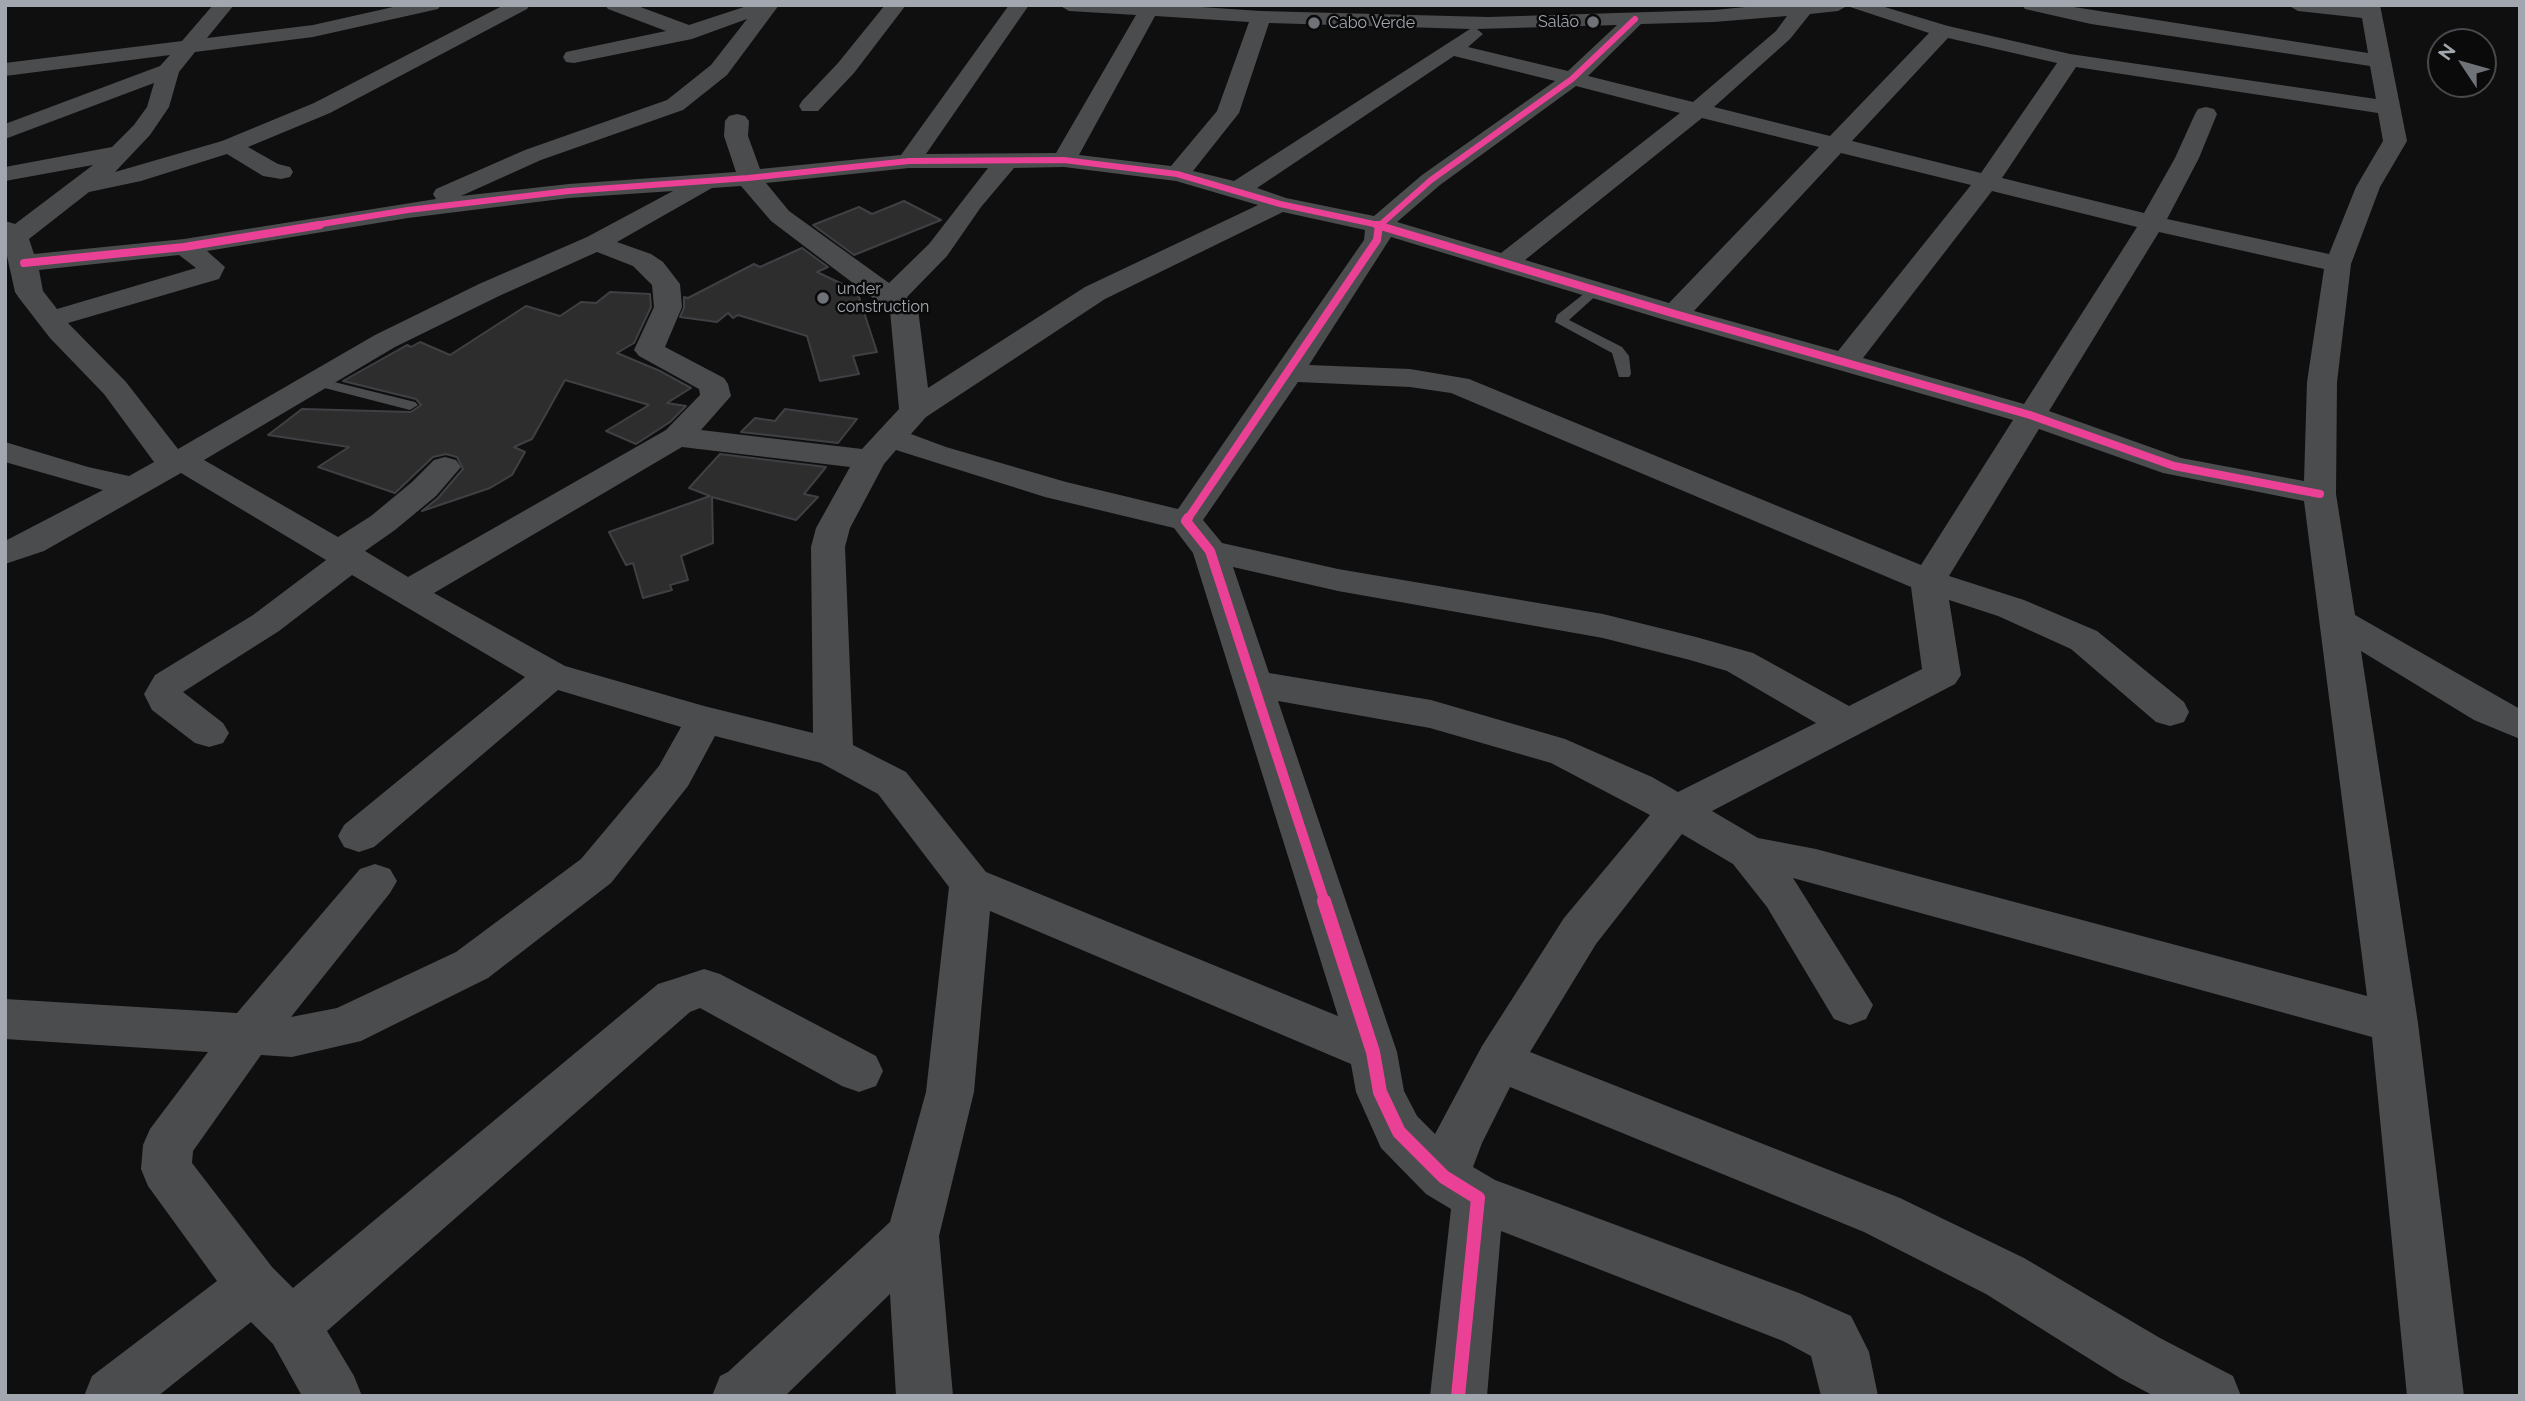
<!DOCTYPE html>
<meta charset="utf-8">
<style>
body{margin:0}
#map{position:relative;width:2525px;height:1401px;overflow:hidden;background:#0f0f10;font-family:Raleway,sans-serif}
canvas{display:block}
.frame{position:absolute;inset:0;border:7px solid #a2a7af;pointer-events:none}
.north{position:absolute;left:2427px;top:28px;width:70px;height:70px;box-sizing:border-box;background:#0a0a0b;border:2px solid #47494d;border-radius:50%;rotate:306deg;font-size:19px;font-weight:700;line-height:28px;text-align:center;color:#a2a7af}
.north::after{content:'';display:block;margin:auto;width:24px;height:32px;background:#6f7277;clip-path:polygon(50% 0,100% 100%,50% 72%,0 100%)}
</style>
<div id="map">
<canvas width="2525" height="1401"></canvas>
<div class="frame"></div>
<div class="north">N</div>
</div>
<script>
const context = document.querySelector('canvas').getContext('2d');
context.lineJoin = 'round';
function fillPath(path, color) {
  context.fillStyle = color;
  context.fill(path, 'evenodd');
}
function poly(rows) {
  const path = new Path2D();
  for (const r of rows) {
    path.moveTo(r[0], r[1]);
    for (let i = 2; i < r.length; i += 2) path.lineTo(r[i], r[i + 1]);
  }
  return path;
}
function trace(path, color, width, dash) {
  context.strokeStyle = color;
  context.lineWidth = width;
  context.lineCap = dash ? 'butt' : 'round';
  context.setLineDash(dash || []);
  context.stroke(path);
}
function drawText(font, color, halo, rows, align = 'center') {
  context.font = font + ' Raleway,sans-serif';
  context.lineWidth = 5;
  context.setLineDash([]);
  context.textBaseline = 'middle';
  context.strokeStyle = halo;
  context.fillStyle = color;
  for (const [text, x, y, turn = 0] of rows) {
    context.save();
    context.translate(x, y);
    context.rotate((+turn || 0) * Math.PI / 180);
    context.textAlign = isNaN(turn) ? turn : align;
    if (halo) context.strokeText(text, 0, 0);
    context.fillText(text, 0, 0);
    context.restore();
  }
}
const building = poly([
 [904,201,941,220,854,255,813,225,859,207,872,214,904,201],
 [802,248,828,267,817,272,857,291,877,352,853,356,859,374,820,381,807,336,738,315,733,318,728,313,717,322,680,317,684,308,684,297,688,298,754,264,760,267,802,248],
 [610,292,650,294,651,307,634,343,617,353,660,371,691,388,667,403,686,406,670,422,636,444,606,431,649,405,565,380,532,439,514,447,525,452,512,475,490,488,422,511,438,498,463,469,457,457,446,454,433,457,395,493,318,467,349,447,268,435,302,409,411,412,421,405,416,399,343,381,407,345,411,347,420,342,450,355,526,306,560,316,581,302,596,303,610,292],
 [785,409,857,419,838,443,741,432,755,418,775,421,785,409],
 [720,454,826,467,804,494,818,497,796,520,712,497,713,543,681,556,688,580,670,585,672,590,643,598,633,563,626,565,609,532,710,496,689,488,720,454]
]);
const lane = poly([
 [1595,285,1602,289,1600,292,1569,320,1622,347,1629,356,1631,374,1629,377,1619,377,1612,353,1555,322,1557,315,1595,285],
 [314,377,415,402,418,405,410,410,309,384,307,381,309,378,314,377]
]);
const street = poly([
 [213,5,234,5,207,38,313,25,402,5,441,5,438,9,313,37,195,52,179,72,169,107,150,135,115,172,222,141,314,103,504,5,530,5,527,9,330,113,248,147,278,164,290,167,293,172,290,177,281,179,263,176,227,154,141,181,89,192,29,239,34,254,184,239,436,199,433,194,436,189,525,150,667,100,711,65,747,19,692,39,574,63,566,62,563,57,566,52,666,31,608,9,605,5,635,5,689,25,750,5,779,5,727,75,683,110,541,160,461,196,569,184,736,172,724,136,725,121,729,116,737,114,745,116,749,121,748,136,760,169,901,155,1009,5,1029,5,926,154,1056,153,1136,15,1069,11,1059,5,1170,5,1261,11,1488,17,1714,10,1767,5,1878,5,1948,26,2070,54,2376,99,2370,66,2091,24,2025,9,2022,5,2061,5,2368,53,2362,18,2298,11,2288,5,2380,5,2407,141,2380,187,2351,264,2337,382,2336,494,2355,615,2520,709,2520,739,2474,720,2361,651,2418,1023,2464,1396,2407,1396,2372,1037,1793,878,1873,1005,1866,1019,1850,1025,1834,1019,1767,907,1733,864,1682,834,1596,944,1530,1052,1900,1198,2024,1258,2160,1338,2233,1376,2241,1396,2154,1396,2120,1378,1986,1294,1864,1232,1510,1087,1482,1143,1473,1167,1495,1180,1799,1293,1851,1316,1869,1352,1878,1396,1821,1396,1811,1356,1783,1341,1501,1231,1487,1396,1430,1396,1451,1209,1426,1194,1381,1148,1356,1092,1351,1064,990,911,974,1092,939,1236,953,1396,896,1396,890,1294,785,1396,712,1396,720,1376,728,1372,890,1222,926,1092,949,887,878,794,821,763,715,736,688,786,611,883,488,978,361,1041,292,1057,261,1055,193,1151,192,1163,272,1267,293,1288,658,984,674,979,704,969,720,974,876,1056,883,1071,876,1086,859,1092,842,1086,700,1008,690,1012,327,1331,354,1376,362,1396,302,1396,273,1344,251,1322,158,1396,84,1396,92,1376,217,1281,148,1186,141,1169,143,1145,150,1129,208,1052,5,1039,5,999,237,1013,360,869,375,864,390,869,397,881,390,893,291,1017,337,1008,456,952,581,859,659,766,681,727,558,690,374,847,359,852,344,847,338,836,344,825,525,677,352,575,279,631,183,692,223,723,229,733,223,743,209,747,195,743,152,710,144,694,155,675,253,615,326,560,181,473,44,551,5,564,5,541,103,490,5,462,5,442,88,467,129,476,154,462,104,394,50,338,19,298,15,292,5,247,5,221,15,224,93,165,5,181,5,167,112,147,134,125,147,107,154,83,5,139,5,124,160,66,170,55,5,76,5,63,182,41,213,5],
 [1847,6,1929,33,1830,136,1714,107,1790,39,1810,14,1838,11,1847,6],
 [1155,16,1249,22,1217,111,1171,166,1079,155,1155,16],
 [1787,16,1776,31,1693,102,1588,76,1641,24,1714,22,1787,16],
 [1269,23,1470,29,1234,181,1193,171,1239,113,1269,23],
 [1617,25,1568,71,1468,47,1483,34,1477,29,1617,25],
 [1948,38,2057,63,1981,173,1852,141,1948,38],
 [1454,56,1555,81,1422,175,1374,216,1286,198,1257,188,1454,56],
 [2076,67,2378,113,2383,141,2356,187,2329,254,2167,219,2199,158,2217,114,2214,109,2206,107,2198,109,2195,114,2175,158,2144,213,2002,178,2076,67],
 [1576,86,1680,113,1501,253,1397,222,1440,185,1576,86],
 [1702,118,1819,147,1669,303,1525,260,1702,118],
 [1841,153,1971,185,1838,351,1694,311,1841,153],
 [1064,167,1176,181,1258,205,1085,287,928,388,918,309,907,297,947,256,981,207,1014,168,1064,167],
 [909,168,988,168,929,244,889,283,789,211,766,183,909,168],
 [741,186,771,221,890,311,899,409,862,449,701,430,731,396,728,384,724,378,665,347,682,307,680,284,663,262,651,254,617,242,712,188,741,186],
 [673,191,587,237,479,284,375,335,178,449,126,382,68,323,219,279,225,267,207,251,408,218,569,198,673,191],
 [1992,191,2137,227,2024,404,1863,358,1992,191],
 [1283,212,1365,230,1364,240,1178,509,1066,482,946,447,911,434,926,417,1105,299,1283,212],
 [2159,232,2324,269,2307,382,2304,481,2181,458,2049,411,2159,232],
 [1391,237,1665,320,2013,420,1921,565,1469,379,1410,369,1309,365,1391,237],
 [597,252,633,266,652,285,654,307,634,350,639,356,699,389,700,395,666,430,408,577,365,551,395,530,436,496,461,467,456,460,445,457,434,460,412,482,371,516,338,537,204,460,395,347,499,296,597,252],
 [179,255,196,268,57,309,43,291,39,270,179,255],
 [1298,382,1410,387,1451,393,1911,587,1922,669,1849,706,1753,653,1696,637,1603,614,1338,569,1222,543,1203,520,1298,382],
 [2039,429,2163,473,2304,501,2367,996,1816,849,1758,838,1712,811,1955,684,1961,675,1949,600,1998,616,2071,649,2156,722,2170,726,2184,722,2189,712,2184,702,2097,631,2024,600,1949,576,2039,429],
 [682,447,850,467,816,528,811,547,813,733,704,706,565,666,434,593,682,447],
 [896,450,1045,497,1174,528,1193,553,1338,1016,986,872,906,772,853,745,845,547,850,528,884,464,896,450],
 [1233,567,1338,591,1603,638,1690,660,1727,671,1816,723,1678,792,1652,777,1565,739,1431,700,1269,673,1233,567],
 [1278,701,1430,728,1551,763,1650,815,1564,918,1482,1046,1435,1134,1417,1116,1404,1091,1397,1052,1278,701],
 [885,5,906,5,854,73,818,111,802,111,799,106,802,101,838,63,885,5]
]);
const cyclewayFar3 = poly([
 [309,226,408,210,569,191,748,178,909,161,1064,160,1177,174,1280,204,1383,226],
 [1379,226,1431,180,1572,79,1635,19]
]);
const cyclewayFar2 = poly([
 [1377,225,1675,314,2030,415,2174,466,2320,494],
 [24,263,184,247,320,225],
 [1187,520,1377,240,1379,225]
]);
const cyclewayFar1 = poly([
 [1188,518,1186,521,1210,551,1325,903]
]);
const cycleway = poly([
 [1324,901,1373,1052,1380,1092,1399,1132,1444,1177,1478,1198,1458,1396]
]);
const markers = [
 [1593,22,7,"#6f7277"],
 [1314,23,7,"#6f7277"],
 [823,298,7,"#6f7277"]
];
const farPoinames = [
 ["Salão",1579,22,"right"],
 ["Cabo Verde",1328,23],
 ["under",837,289],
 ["construction",837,307]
];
fillPath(building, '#2d2d2e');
trace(building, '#3f4043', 2);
fillPath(lane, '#4a4c4e');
fillPath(street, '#4a4c4e');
trace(cyclewayFar3, '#ea4096', 6);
trace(cyclewayFar2, '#ea4096', 8);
trace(cyclewayFar1, '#ea4096', 10);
trace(cycleway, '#ea4096', 14);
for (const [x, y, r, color] of markers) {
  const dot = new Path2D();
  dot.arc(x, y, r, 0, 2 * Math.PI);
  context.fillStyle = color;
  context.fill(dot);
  trace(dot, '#0a0a0b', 2.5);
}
drawText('16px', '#a2a7af', '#0a0a0b', farPoinames, 'left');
</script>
